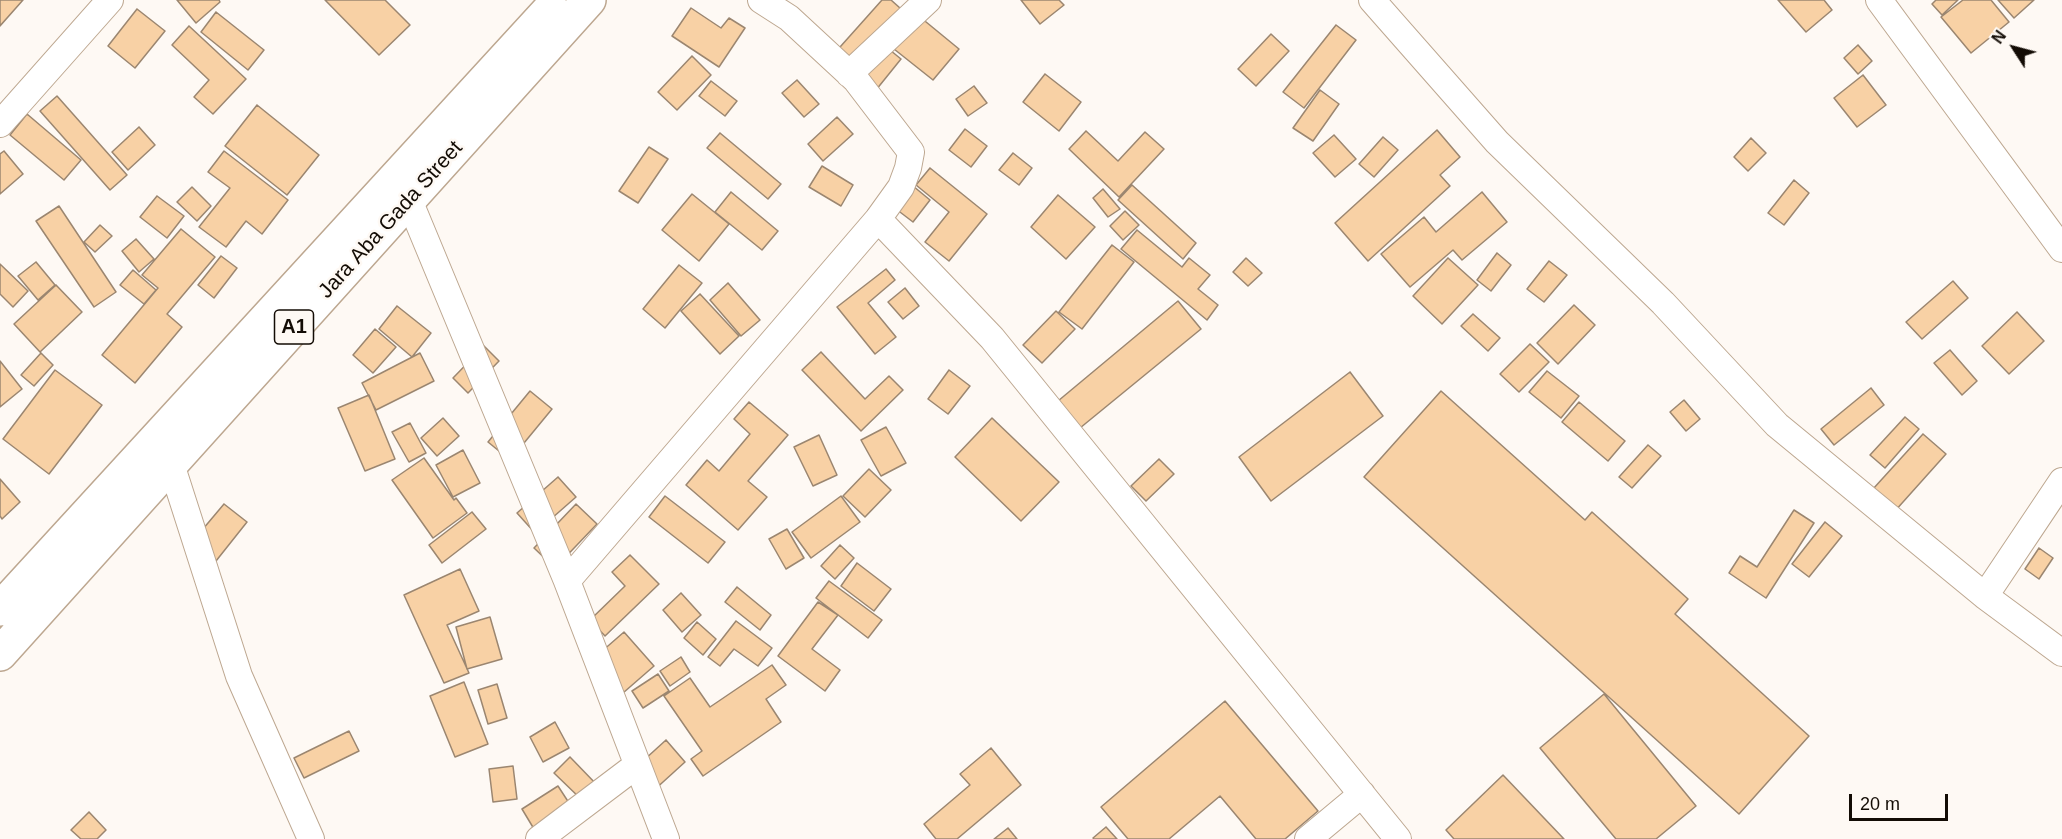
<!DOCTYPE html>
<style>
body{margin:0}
#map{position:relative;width:2062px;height:839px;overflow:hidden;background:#fef9f4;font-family:Arial,sans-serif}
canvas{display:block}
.north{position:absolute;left:1984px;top:18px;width:60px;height:60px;-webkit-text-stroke:4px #fef9f4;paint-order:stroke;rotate:306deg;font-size:16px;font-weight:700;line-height:24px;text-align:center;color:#130c05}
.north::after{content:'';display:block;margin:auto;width:21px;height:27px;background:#130c05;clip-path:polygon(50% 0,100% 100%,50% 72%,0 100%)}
.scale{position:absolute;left:1849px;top:794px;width:99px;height:27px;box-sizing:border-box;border:3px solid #130c05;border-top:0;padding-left:8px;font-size:18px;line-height:21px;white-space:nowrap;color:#130c05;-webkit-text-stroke:4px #fef9f4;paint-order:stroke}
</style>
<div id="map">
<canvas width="2062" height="839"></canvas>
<div class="north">N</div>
<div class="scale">20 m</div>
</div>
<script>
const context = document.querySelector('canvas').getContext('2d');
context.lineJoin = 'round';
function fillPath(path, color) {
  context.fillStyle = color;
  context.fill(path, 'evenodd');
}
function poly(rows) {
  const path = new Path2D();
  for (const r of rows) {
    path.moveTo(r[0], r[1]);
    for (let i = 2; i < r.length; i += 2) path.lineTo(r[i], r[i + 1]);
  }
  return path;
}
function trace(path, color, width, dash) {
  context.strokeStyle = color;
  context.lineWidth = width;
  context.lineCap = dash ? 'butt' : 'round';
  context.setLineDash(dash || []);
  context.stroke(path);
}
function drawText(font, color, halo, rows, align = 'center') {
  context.font = font + ' Arial,sans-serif';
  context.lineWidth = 5;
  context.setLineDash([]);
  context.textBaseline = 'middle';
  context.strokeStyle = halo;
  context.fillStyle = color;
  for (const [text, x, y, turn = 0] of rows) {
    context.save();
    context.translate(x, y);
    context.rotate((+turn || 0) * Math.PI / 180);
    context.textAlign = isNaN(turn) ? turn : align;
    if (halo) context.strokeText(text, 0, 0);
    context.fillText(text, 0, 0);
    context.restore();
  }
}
const building = poly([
 [0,0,23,0,0,26,0,0],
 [177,0,219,0,220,2,196,23,177,0],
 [325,0,385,0,410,25,379,55,325,0],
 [882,0,891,0,910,17,855,78,832,56,882,0],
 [1021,0,1059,0,1064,5,1040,24,1021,0],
 [1778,0,1824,0,1832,10,1806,32,1778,0],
 [1936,0,1958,0,1942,15,1932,4,1936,0],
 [1963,0,1991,0,2009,22,1971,53,1941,17,1963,0],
 [1998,0,2034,0,2014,18,1998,0],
 [691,8,721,28,729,18,745,28,719,67,672,36,691,8],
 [137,9,165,31,135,68,108,46,137,9],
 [216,12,264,50,248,70,201,32,216,12],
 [920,17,959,49,933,80,894,49,920,17],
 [1336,25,1356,40,1304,108,1283,92,1336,25],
 [189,26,246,79,213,114,194,97,209,80,172,45,189,26],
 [1271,34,1289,51,1256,86,1238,69,1271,34],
 [1858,45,1872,61,1858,74,1844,58,1858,45],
 [885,46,901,59,876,90,860,77,885,46],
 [692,56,711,75,677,110,658,92,692,56],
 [1045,74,1081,102,1059,131,1023,102,1045,74],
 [1863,75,1886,105,1857,127,1834,98,1863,75],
 [797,80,819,104,804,117,782,93,797,80],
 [711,81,737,101,725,116,699,96,711,81],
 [974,86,987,103,968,116,956,99,974,86],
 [1320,90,1339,104,1313,141,1293,128,1320,90],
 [57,96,127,175,110,190,40,111,57,96],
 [257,105,319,155,287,195,225,146,257,105],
 [27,114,81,160,64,180,10,135,27,114],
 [837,117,853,134,823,161,808,144,837,117],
 [139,127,155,145,128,170,112,152,139,127],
 [965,129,987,146,971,167,949,150,965,129],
 [1437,130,1460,157,1440,175,1450,186,1368,261,1335,223,1437,130],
 [1086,131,1118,161,1145,132,1164,149,1119,197,1069,149,1086,131],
 [720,133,781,184,768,199,707,148,720,133],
 [1334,135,1356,159,1335,177,1313,153,1334,135],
 [1383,137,1398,150,1374,177,1359,164,1383,137],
 [1751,138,1766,153,1748,171,1734,157,1751,138],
 [649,147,668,159,638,203,619,191,649,147],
 [4,151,23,174,0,194,0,154,4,151],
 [224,151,288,200,262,234,246,221,226,247,199,227,230,188,208,172,224,151],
 [1013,153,1032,168,1019,185,999,170,1013,153],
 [822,166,853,185,841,206,809,187,822,166],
 [930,168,987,214,949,261,925,242,949,212,916,185,930,168],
 [1794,180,1809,193,1784,225,1768,213,1794,180],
 [1132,185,1196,243,1183,259,1118,200,1132,185],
 [913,186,930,200,913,222,896,209,913,186],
 [192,187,211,206,197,221,177,202,192,187],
 [1103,189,1120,209,1108,217,1093,198,1103,189],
 [731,192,778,231,762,250,715,212,731,192],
 [1482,192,1507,222,1462,260,1453,250,1410,287,1381,254,1424,217,1436,232,1482,192],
 [692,194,729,224,699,261,662,230,692,194],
 [1058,195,1095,227,1066,259,1031,227,1058,195],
 [157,196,184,216,167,238,140,217,157,196],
 [59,206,116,292,94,307,36,221,59,206],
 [1125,211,1139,225,1123,240,1110,226,1125,211],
 [100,225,112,236,95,252,84,242,100,225],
 [181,229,215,257,167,314,182,327,135,383,102,355,158,288,142,275,181,229],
 [1137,230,1182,267,1189,258,1210,275,1198,289,1218,305,1207,320,1121,249,1137,230],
 [136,239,154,259,139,272,122,251,136,239],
 [1112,245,1134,262,1082,329,1059,312,1112,245],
 [1497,253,1511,265,1491,291,1477,280,1497,253],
 [221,256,237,268,214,298,198,285,221,256],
 [1246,258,1262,273,1248,286,1233,272,1246,258],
 [1448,258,1478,285,1442,324,1413,296,1448,258],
 [1549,261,1567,275,1544,302,1527,289,1549,261],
 [36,262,55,285,38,300,18,276,36,262],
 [0,264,28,291,13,307,0,294,0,264],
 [679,265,702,283,665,328,643,309,679,265],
 [886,269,895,280,868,303,896,337,875,354,837,307,886,269],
 [133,270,156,290,144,304,120,285,133,270],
 [1953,281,1968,298,1922,339,1906,322,1953,281],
 [728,283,760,320,741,336,710,300,728,283],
 [56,285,82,312,40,352,14,324,56,285],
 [905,288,919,306,903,319,888,302,905,288],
 [700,294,739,336,720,354,681,311,700,294],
 [1178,301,1201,329,1080,428,1058,401,1178,301],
 [1574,305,1595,325,1558,364,1537,343,1574,305],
 [397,306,431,333,412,357,379,329,397,306],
 [1056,311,1075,329,1042,363,1023,345,1056,311],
 [2017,312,2044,341,2009,374,1982,346,2017,312],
 [1473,314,1500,338,1488,351,1461,326,1473,314],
 [375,329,396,347,373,373,353,355,375,329],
 [1530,344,1549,362,1519,392,1500,374,1530,344],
 [484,346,499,361,468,393,453,378,484,346],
 [1950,350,1977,381,1962,395,1934,363,1950,350],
 [821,352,865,399,889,376,903,390,861,431,802,370,821,352],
 [41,353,53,365,34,386,21,375,41,353],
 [420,353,434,381,376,410,362,383,420,353],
 [0,361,22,389,0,407,0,361],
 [55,370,102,405,49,474,3,439,55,370],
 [949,370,970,386,948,414,928,399,949,370],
 [1547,371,1579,396,1561,418,1529,392,1547,371],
 [1350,372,1383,416,1271,501,1239,457,1350,372],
 [1871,388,1884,405,1834,445,1821,429,1871,388],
 [530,391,552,409,510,460,488,442,530,391],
 [1441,391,1585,520,1592,512,1688,599,1675,614,1809,736,1739,814,1364,477,1441,391],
 [369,395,395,459,365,471,338,408,369,395],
 [1684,400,1700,419,1686,431,1670,412,1684,400],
 [749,402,788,435,748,481,767,497,738,530,686,485,707,460,719,471,750,434,734,419,749,402],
 [1579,402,1625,441,1608,461,1562,422,1579,402],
 [1905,417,1919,429,1885,468,1870,455,1905,417],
 [443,418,459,436,437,456,421,438,443,418],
 [992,418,1059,482,1021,521,955,457,992,418],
 [410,423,426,453,409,462,392,432,410,423],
 [886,427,906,463,881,476,861,440,886,427],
 [1923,434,1946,454,1886,521,1863,500,1923,434],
 [819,435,837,475,813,486,794,447,819,435],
 [1648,445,1661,456,1632,488,1619,477,1648,445],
 [463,450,480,483,453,497,436,465,463,450],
 [424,458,454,500,456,498,467,513,433,538,392,480,424,458],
 [1159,459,1174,474,1146,501,1131,486,1159,459],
 [869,469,891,490,865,517,843,496,869,469],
 [558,477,576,497,535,533,517,513,558,477],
 [0,479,20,502,2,519,0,516,0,479],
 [665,496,725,542,708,563,649,517,665,496],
 [841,496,860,522,811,558,792,532,841,496],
 [224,504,247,522,216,561,192,542,224,504],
 [576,504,597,524,555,568,534,548,576,504],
 [1794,510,1814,523,1766,598,1729,573,1740,556,1757,567,1794,510],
 [472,512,486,529,442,563,429,545,472,512],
 [1825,522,1842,536,1809,577,1792,564,1825,522],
 [787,529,804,558,786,569,769,539,787,529],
 [840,545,854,558,835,579,821,566,840,545],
 [2039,548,2053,558,2039,579,2025,569,2039,548],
 [630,555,659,584,605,636,590,620,625,586,612,572,630,555],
 [857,563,891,589,874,611,841,586,857,563],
 [460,569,479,611,447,625,469,673,444,683,404,595,460,569],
 [829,581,882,620,868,638,816,598,829,581],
 [737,587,771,615,760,630,725,602,737,587],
 [681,593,701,615,682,632,663,610,681,593],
 [818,602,838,615,812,649,840,670,825,691,778,656,818,602],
 [490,617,502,659,467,669,456,627,490,617],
 [736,621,772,648,758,666,734,649,720,666,708,657,736,621],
 [697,622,716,639,703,655,684,638,697,622],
 [624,632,654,666,623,693,593,659,624,632],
 [681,657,690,672,670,686,660,671,681,657],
 [772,665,786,685,766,699,781,722,703,776,691,759,702,751,664,696,690,678,710,707,772,665],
 [658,674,669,691,643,708,632,691,658,674],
 [464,682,488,744,455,757,430,696,464,682],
 [497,684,507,718,488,724,478,690,497,684],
 [1604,694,1696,806,1656,839,1616,839,1540,748,1604,694],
 [1225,701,1318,811,1285,839,1256,839,1220,796,1169,839,1128,839,1101,807,1225,701],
 [555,722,569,748,543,762,530,737,555,722],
 [349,731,359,751,304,778,294,758,349,731],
 [666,740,685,762,652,792,633,770,666,740],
 [991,748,1021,785,957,839,936,839,924,824,970,785,960,774,991,748],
 [570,757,599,787,584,802,554,773,570,757],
 [513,766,517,799,493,802,489,769,513,766],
 [1503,775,1564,839,1454,839,1446,830,1503,775],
 [558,786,571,806,534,829,522,809,558,786],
 [89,812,106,830,97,839,81,839,71,830,89,812],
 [1106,827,1117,839,1094,839,1093,838,1106,827],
 [1008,828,1017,839,994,839,1008,828]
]);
const minor = poly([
 [1372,0,1497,142,1663,303,1777,425,1985,596,2062,653],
 [1879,0,2062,249],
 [849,74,928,0],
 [0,124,110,0],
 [409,200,567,581,666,839],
 [878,219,992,338,1398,839],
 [171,464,239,676,311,839],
 [567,581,878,219,901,187,908,168,911,152,856,80,789,18,761,0],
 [1985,596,2062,481],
 [539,839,637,765],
 [1308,839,1362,794]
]);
const primary = poly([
 [0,609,551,8],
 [0,654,589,0]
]);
const shields = [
 [294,327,39]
];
const shieldNames = [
 ["A1",294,327]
];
const streetNames = [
 ["Jara Aba Gada Street",391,220,-48]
];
fillPath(building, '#f8d1a5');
trace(building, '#9b8670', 1.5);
trace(minor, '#bda790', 28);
trace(primary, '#bda790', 36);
trace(minor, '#fff', 26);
trace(primary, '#fff', 33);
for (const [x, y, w] of shields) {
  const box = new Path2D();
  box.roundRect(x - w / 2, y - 17, w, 34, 4.5);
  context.fillStyle = '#fef9f4';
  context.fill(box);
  trace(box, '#130c05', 1.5);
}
drawText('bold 20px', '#130c05', null, shieldNames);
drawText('21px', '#130c05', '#fef9f4', streetNames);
</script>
